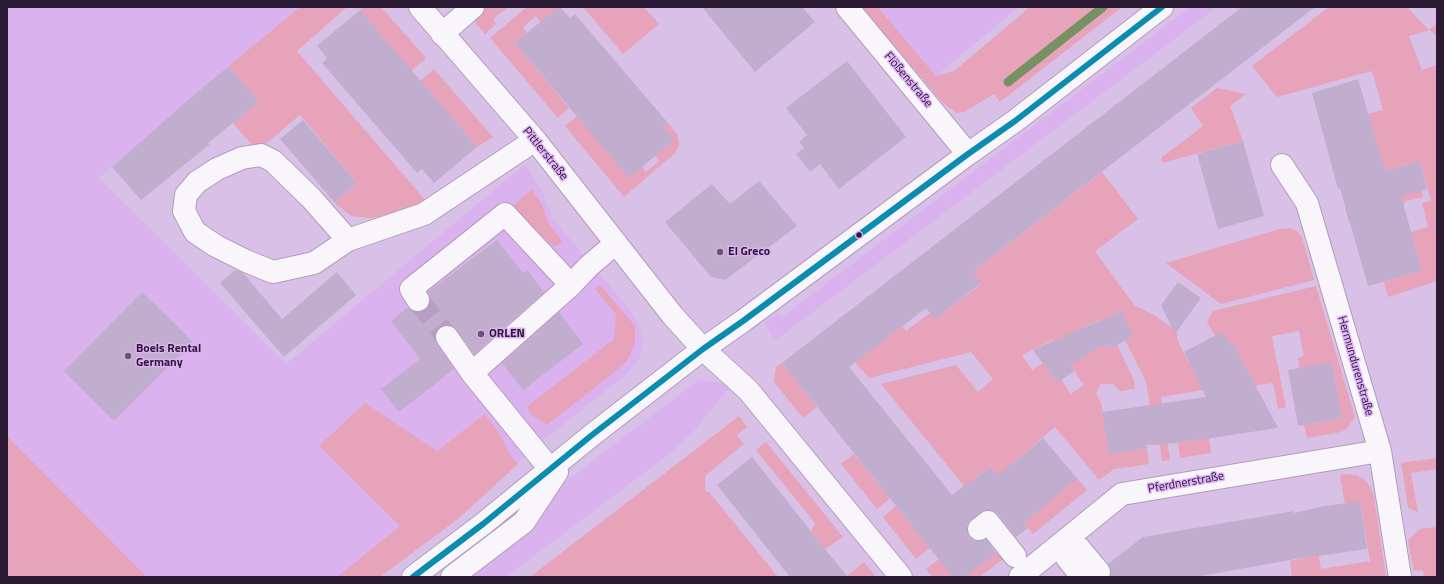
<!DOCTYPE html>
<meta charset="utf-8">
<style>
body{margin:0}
#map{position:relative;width:1444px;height:584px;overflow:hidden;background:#d9c0e7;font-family:"Titillium Web",sans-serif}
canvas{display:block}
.frame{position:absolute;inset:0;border:8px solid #2b1a34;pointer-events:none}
</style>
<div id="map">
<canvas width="1444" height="584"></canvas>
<div class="frame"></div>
</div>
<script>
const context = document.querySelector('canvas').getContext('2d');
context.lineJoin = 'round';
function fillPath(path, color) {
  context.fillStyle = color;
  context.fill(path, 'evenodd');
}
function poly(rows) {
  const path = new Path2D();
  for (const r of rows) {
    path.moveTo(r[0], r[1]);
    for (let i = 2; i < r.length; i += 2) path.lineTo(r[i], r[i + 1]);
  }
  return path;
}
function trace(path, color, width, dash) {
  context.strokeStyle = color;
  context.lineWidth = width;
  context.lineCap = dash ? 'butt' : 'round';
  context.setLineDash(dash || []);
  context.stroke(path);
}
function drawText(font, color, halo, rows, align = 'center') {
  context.font = font + ' "Titillium Web",sans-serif';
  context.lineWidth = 3;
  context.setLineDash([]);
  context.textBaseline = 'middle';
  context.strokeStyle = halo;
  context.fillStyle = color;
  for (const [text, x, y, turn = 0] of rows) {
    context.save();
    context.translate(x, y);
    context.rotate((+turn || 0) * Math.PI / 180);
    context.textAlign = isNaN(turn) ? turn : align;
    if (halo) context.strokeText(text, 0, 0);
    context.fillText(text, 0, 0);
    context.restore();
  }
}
const built = poly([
 [7,7,301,7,99,178,286,364,525,164,542,191,553,219,631,311,640,327,643,343,640,357,629,372,534,448,459,518,380,577,147,577,7,436],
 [878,7,1019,7,936,76],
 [1190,7,1217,7,776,340,764,324,778,313,783,316],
 [699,380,717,382,730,387,696,429,668,455,506,577,439,577]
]);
const green = poly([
 [300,7,347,7,297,51,426,201,412,208,389,215,372,218,351,216,335,203,357,183,300,115,257,151,233,123,259,102,229,66],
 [363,7,381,7,426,58,411,71,360,10],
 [480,7,508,7,493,19,496,24,485,34,470,16],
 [527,7,558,7,541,22,536,16,523,27,527,33,515,43,569,108,558,118,490,38],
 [583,7,644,7,659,24,623,54],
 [861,7,878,7,936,76,954,71,1030,7,1122,7,1000,102,994,94,964,112,956,113,943,103],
 [1329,7,1407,7,1429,30,1437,23,1437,37,1430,30,1409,36,1422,70,1437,65,1437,281,1388,297,1384,282,1422,271,1411,232,1428,227,1422,203,1431,201,1420,161,1384,171,1368,114,1383,110,1372,71,1277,97,1252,66],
 [434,69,493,137,477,147,420,81],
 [1217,88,1246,94,1230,106,1243,141,1162,163,1161,158,1203,126,1191,108],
 [577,116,642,167,646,172,659,161,655,156,674,140,663,127,668,123,677,134,679,141,678,148,674,154,624,197,565,126],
 [1102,172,1138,219,1095,251,1134,305,1154,315,1177,331,1177,339,1189,364,1191,364,1203,390,1161,397,1170,460,1162,461,1160,445,1156,445,1146,382,1125,340,1121,311,1083,327,1096,350,1103,345,1114,347,1117,345,1134,380,1135,389,1120,391,1113,384,1101,384,1096,394,1101,402,1109,454,1147,448,1149,464,1114,469,1099,480,1055,427,1008,467,1077,478,1087,490,1033,534,1009,504,997,514,993,510,975,524,952,495,964,486,881,384,956,365,978,392,993,379,971,352,869,378,855,362,902,326,906,331,930,313,935,319,981,284,972,272],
 [1053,340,1084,385,1071,394,1061,379,1056,382,1043,363,1032,370,1022,355],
 [991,467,1005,484,985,499,971,481],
 [532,189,542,205,548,222,563,243,554,246,534,229,513,206],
 [1422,190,1423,197,1405,201,1404,207,1349,222,1345,208,1381,198],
 [1290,228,1297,231,1302,237,1314,280,1221,304,1166,263,1279,229],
 [600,285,635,326,635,344,627,361,607,378,547,425,530,414,528,406,614,339,616,314,595,289],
 [1316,286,1355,417,1347,429,1341,432,1307,438,1304,425,1342,418,1332,363,1299,368,1298,358,1304,356,1299,331,1268,337,1272,337,1286,407,1278,409,1273,383,1239,388,1248,371,1234,345,1215,336,1207,322,1213,311],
 [782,363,817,407,803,418,774,382,776,367],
 [365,403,437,451,485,414,497,430,512,458,518,464,459,518,380,577,337,577,400,526,319,446],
 [739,416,747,427,737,435,744,444,705,476,705,491,709,492,778,577,530,577],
 [7,436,147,577,7,577],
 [1209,438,1211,453,1180,458,1178,443],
 [766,442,843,537,825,549,811,531,815,523,756,450],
 [854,454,890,498,877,509,841,464],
 [1437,458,1437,469,1411,473,1418,512,1408,508,1401,463],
 [1346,474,1356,475,1365,480,1371,488,1374,497,1386,577,1292,577,1290,561,1304,558,1303,548,1317,546,1321,569,1370,561,1360,501,1345,504,1340,475],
 [896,506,930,548,916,559,883,517],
 [1437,527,1437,577,1424,577,1423,570,1414,571,1408,540,1420,529],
 [997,552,1003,559,980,577,966,577],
 [939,559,953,577,933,577,926,569],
 [864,562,876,577,848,577,847,576]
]);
const stream = poly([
 [1008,82,1103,7]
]);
const building = poly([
 [558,7,560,7,570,18,575,14,668,123,663,127,674,140,629,178,515,43],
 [702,7,802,7,815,22,755,72],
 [1242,7,1315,7,972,272,981,283,935,319,926,308,849,367,952,495,991,467,998,475,1043,438,1077,478,1024,523,1028,528,1016,537,998,514,992,510,986,510,971,519,967,525,967,531,969,536,975,541,980,541,986,539,996,553,966,577,953,577,782,363],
 [360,10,477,147,434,183,422,169,417,173,322,63,327,58,317,46],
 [847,61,906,137,839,189,820,164,810,172,796,154,804,148,799,142,807,135,786,108],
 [229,66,259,102,208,143,210,144,141,200,112,167,194,95],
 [1358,79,1385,171,1420,161,1427,189,1401,196,1422,271,1368,286,1340,188,1338,189,1312,93],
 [303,120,357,183,335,203,280,139],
 [1243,141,1264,216,1218,229,1197,154],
 [759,181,797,226,725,280,711,277,665,222,712,184,730,204],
 [497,240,523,273,527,270,544,292,474,354,457,330,453,326,446,325,440,327,436,332,435,338,437,344,454,369,399,412,381,389,420,359,391,321,408,307,413,311,418,312,425,310,429,305,430,300,428,292],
 [235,270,243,273,282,319,337,272,356,295,284,357,220,283],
 [1178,282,1201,298,1175,334,1161,305],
 [142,292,193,342,114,421,64,371],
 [1121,311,1133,336,1114,347,1103,345,1071,365,1074,371,1057,383,1033,350],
 [559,312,583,344,523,390,502,363],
 [1222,332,1231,344,1234,345,1278,428,1178,443,1146,445,1147,448,1109,454,1102,412,1206,397,1184,352],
 [1332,362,1342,418,1298,426,1288,370],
 [752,457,825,549,848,577,790,577,717,485],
 [1360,501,1367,549,1319,556,1318,555,1195,577,1110,577,1111,570,1108,564,1143,537,1294,511,1294,513,1320,507]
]);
const minorTunnel = poly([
 [418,300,447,337]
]);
const minor = poly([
 [420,7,535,140,673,316,703,349,748,390,901,577],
 [847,7,968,154],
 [442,34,473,7],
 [1282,165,1307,203,1380,451,1400,577],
 [348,240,311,198,273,161,261,155,242,158,217,169,197,182,186,195,184,211,195,232,216,246,246,261,273,272,314,263,348,240,424,214,535,140],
 [418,300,411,289,505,214,571,285],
 [447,337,472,373],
 [550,469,472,373,571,285,589,266,616,243],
 [979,529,988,522,1015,556],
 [1079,548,1099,572],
 [1067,558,1082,577],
 [413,577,483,524,592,435,703,349,743,321,968,154,1015,121,1162,7],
 [452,577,524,522,557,472],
 [1020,577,1122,494,1380,451]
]);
const bus1 = poly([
 [413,577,483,524,592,435,703,349,743,321,968,154,1015,121,1162,7]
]);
const markers = [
 [859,235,3.5,"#2b1a34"],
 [720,252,4,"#685473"],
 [481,334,4,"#685473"],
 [128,356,4,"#685473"]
];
const streetNames = [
 ["Flößenstraße",908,80,50],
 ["Pittlerstraße",545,154,51],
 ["Hermundurenstraße",1355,366,74],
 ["Pferdnerstraße",1186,483,-10]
];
const poiNames = [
 ["El Greco",728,252],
 ["ORLEN",489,334],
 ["Boels Rental",136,349],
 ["Germany",136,363]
];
fillPath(built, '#dab3ee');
fillPath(green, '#e6a3ba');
trace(stream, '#789162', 9);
fillPath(building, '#c1adcd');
trace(minorTunnel, '#b69fc3', 22, [22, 11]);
trace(minor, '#b19dbc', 24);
trace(minor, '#f9f6fb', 22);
trace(bus1, '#098caf', 6);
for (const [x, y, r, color] of markers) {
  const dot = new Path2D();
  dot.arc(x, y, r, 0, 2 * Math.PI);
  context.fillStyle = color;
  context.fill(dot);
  trace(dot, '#deb1f6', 1.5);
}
drawText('12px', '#2b1a34', '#deb1f6', streetNames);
drawText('bold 12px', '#2b1a34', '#deb1f6', poiNames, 'left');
</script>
